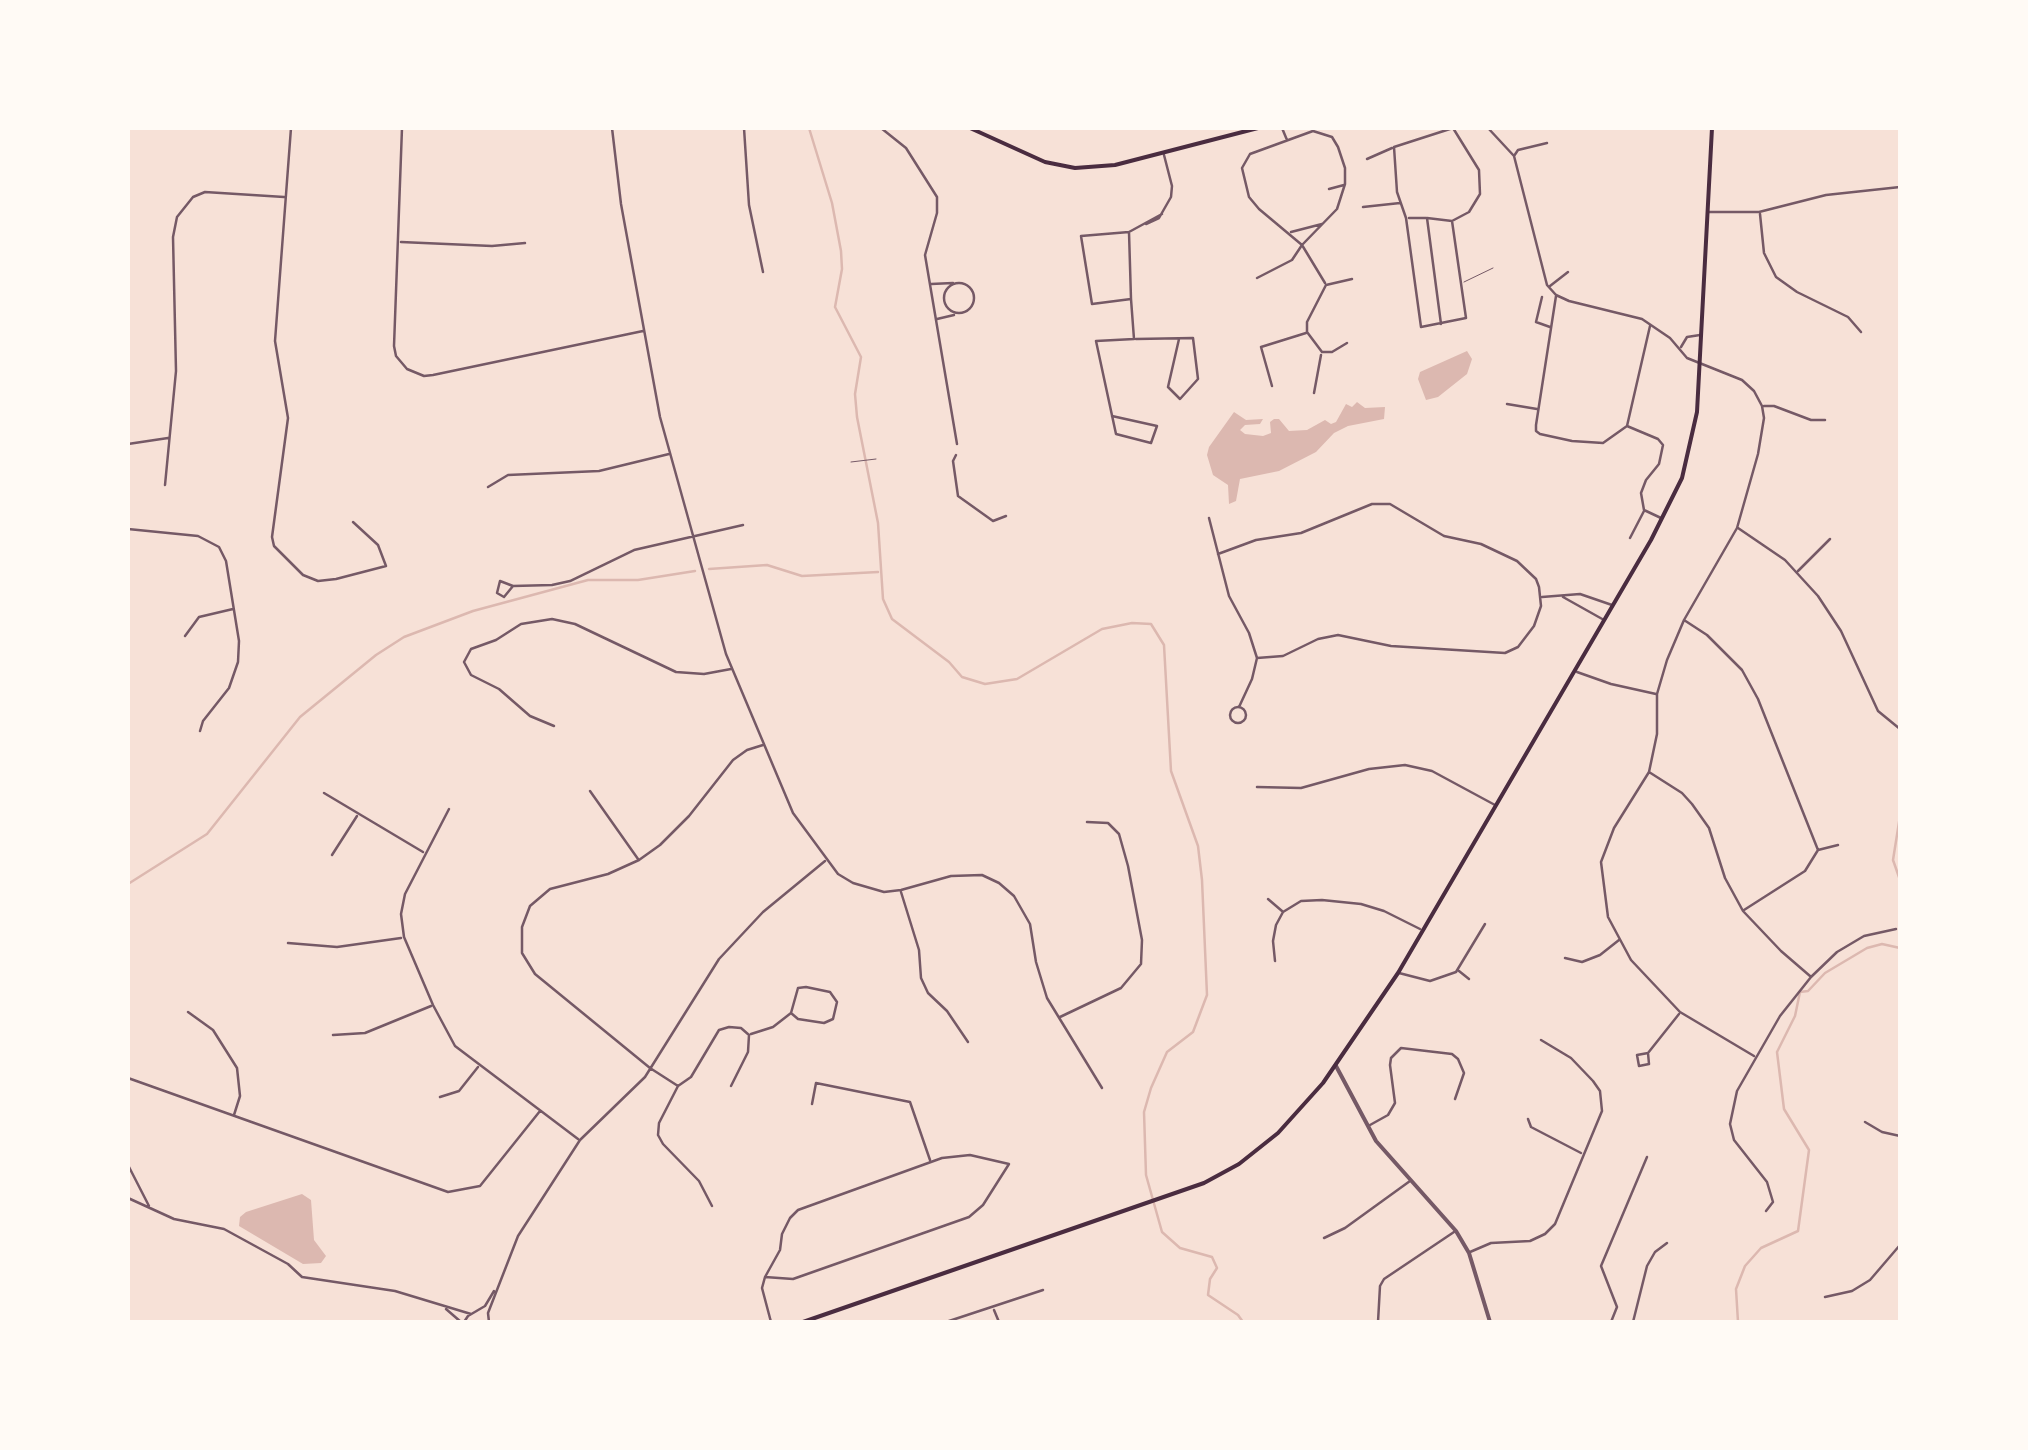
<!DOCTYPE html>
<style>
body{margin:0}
#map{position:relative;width:2028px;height:1450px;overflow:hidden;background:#f7e1d7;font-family:"IBM Plex Sans",sans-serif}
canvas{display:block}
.frame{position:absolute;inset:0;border:130px solid #fffaf5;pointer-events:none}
</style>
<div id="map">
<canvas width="2028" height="1450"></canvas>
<div class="frame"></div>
</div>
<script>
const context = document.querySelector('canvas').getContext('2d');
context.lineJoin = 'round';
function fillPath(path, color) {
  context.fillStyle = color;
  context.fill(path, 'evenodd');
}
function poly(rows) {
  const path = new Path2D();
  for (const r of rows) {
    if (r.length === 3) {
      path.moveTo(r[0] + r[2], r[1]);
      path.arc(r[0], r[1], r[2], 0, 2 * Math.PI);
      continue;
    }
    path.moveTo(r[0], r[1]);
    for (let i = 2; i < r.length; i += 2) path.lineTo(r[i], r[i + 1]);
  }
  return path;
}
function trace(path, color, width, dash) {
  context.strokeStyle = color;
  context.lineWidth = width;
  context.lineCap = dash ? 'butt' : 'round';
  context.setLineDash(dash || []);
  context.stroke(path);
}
const water = poly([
 [1467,351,1472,359,1467,374,1438,397,1426,400,1418,379,1420,372],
 [1357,402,1365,408,1385,407,1384,419,1348,426,1334,433,1316,452,1279,471,1240,479,1236,501,1229,504,1228,485,1213,475,1207,455,1209,447,1234,412,1246,420,1263,419,1260,424,1245,425,1240,430,1245,434,1263,436,1271,433,1270,422,1274,419,1279,419,1289,431,1307,430,1325,420,1331,424,1336,422,1346,404,1352,407],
 [302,1194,311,1200,314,1240,326,1256,321,1263,303,1264,239,1226,240,1217,246,1212]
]);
const stream = poly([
 [809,128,832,203,841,251,842,269,835,307,861,357,855,394,857,417,878,523,883,599,892,619,949,662,962,677,985,684,1017,679,1102,629,1132,623,1151,624,1164,645,1171,771,1198,846,1202,880,1207,995,1193,1032,1167,1052,1151,1088,1144,1112,1146,1175,1162,1232,1180,1248,1212,1257,1217,1268,1210,1279,1208,1295,1238,1315,1243,1322],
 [709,569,767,565,802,576,878,572],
 [1900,816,1893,860,1900,880],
 [128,884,207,834,300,717,376,655,404,637,473,611,588,580,638,580,695,571],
 [1738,1322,1736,1289,1745,1266,1761,1248,1798,1231,1809,1150,1784,1109,1777,1052,1795,1016,1800,992,1808,991,1825,973,1867,948,1882,944,1900,948]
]);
const service = poly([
 [1464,282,1493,268],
 [851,462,876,459]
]);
const minor = poly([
 [291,128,275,341,288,418,272,537,274,546,303,575,318,581,336,579,386,566,378,545,353,522],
 [402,128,394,346,396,356,407,369,424,376,433,375,643,331],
 [612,128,621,204,660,417,726,654,793,813,838,874,853,883,884,892,901,890,951,876,982,875,999,883,1014,896,1030,924,1036,962,1047,998,1102,1088],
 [744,128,749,205,763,272],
 [881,128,906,148,937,197,937,213,925,255,957,444],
 [1282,128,1287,140],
 [1453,128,1479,170,1480,194,1469,212,1452,221,1466,318,1421,327,1406,218,1397,192,1394,147,1453,128],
 [1488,128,1514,156,1547,285,1556,295,1569,301,1642,319,1670,338,1687,358,1742,380,1754,391,1762,406,1764,418,1758,454,1737,528,1684,620,1667,660,1657,694,1657,734,1649,772,1614,828,1601,862,1608,917,1631,960,1680,1012,1754,1056],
 [1313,131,1332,137,1338,147,1345,168,1345,184,1337,209,1302,245,1259,209,1249,197,1242,168,1250,154,1313,131],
 [1514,156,1518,150,1547,143],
 [1367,159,1392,148],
 [1329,189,1344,185],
 [1363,207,1400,203],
 [1709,212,1759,212,1826,195,1900,187],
 [1760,214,1764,253,1776,277,1797,292,1848,317,1861,332],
 [1409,218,1426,218],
 [1146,224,1159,218,1171,197,1172,186,1164,155],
 [1129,232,1131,299,1092,304,1081,236,1129,232,1162,214],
 [1291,232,1322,224],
 [401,242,492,246,525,243],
 [1257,278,1292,260,1302,245,1325,283],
 [959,298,15],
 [931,284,953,283],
 [1550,286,1568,272],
 [1556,296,1536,425,1536,431,1540,434,1572,441,1603,443,1627,426,1650,326],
 [1542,297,1536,322,1550,327],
 [937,319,954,315],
 [1441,324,1427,218,1452,221],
 [1136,339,1193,338,1198,379,1180,399,1168,387,1179,339],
 [1347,343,1332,352,1322,352,1307,332,1307,322,1326,285,1352,279],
 [1681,347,1687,337,1700,335],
 [1272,386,1261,347,1306,333],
 [1314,393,1321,355],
 [1507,404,1537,409],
 [1764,406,1774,406,1811,420,1825,420],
 [1112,416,1157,426,1151,443,1116,434,1096,341,1134,339,1131,299],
 [1627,426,1658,439,1663,445,1659,464,1646,480,1641,493,1644,510,1661,518],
 [128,444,168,438],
 [956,455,953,461,958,496,993,521,1006,516],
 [165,485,176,371,173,237,177,217,193,197,205,192,284,197],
 [488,487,508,475,599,471,669,454],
 [1209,518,1229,596,1249,633,1257,658,1252,679,1239,707],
 [1738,528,1785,560,1818,596,1841,631,1878,711,1900,729],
 [128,529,198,536,219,547,226,561,239,641,238,662,229,688,203,721,200,731],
 [1630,538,1644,511],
 [1218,554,1256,540,1301,533,1372,504,1390,504,1444,536,1481,544,1517,561,1536,579,1539,587,1541,606,1534,626,1518,647,1505,653,1391,646,1338,635,1318,639,1283,656,1257,658],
 [1798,571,1830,539],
 [513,586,504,597,497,593,500,581,513,586,552,585,570,581,634,550,743,525],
 [1542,597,1580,594,1612,605],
 [1563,597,1604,620],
 [1684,620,1707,635,1742,670,1758,699,1818,850],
 [185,636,199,617,233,609],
 [1577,672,1611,684,1656,694],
 [1238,715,8],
 [554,726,530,716,499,689,471,675,464,662,471,649,496,640,521,624,552,619,575,624,676,672,704,674,731,669],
 [1649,772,1682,793,1692,804,1709,828,1725,878,1743,911,1781,951,1810,976],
 [1257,787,1301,788,1369,769,1405,765,1432,771,1495,805],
 [590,791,638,859],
 [324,793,423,852],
 [449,809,405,894,401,914,404,937,433,1005,455,1046,578,1139],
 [332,855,357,816],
 [901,892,919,950,921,978,928,993,947,1011,968,1042],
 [1268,899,1282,911],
 [1744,910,1805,871,1818,850,1838,845],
 [288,943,337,947,401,938],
 [1565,958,1582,962,1600,955,1619,940],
 [1275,961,1273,941,1276,925,1283,912,1301,901,1322,900,1361,904,1384,911,1420,929],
 [1459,971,1469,979],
 [1399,973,1430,981,1456,972,1485,924],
 [806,987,830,992,837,1002,833,1019,824,1023,798,1019,791,1013,798,988,806,987],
 [188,1012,213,1030,237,1068,240,1096,234,1115],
 [1060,1017,1121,988,1141,964,1142,940,1128,866,1119,834,1108,823,1087,822],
 [751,1034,773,1027,791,1013],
 [333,1035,365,1033,431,1006],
 [1648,1053,1649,1064,1639,1066,1637,1055,1648,1053,1679,1014],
 [128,1078,448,1192,480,1186,540,1111],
 [678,1086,650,1068,535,974,522,953,522,927,530,906,550,889,608,874,639,860,660,845,689,816,733,760,747,750,763,745],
 [440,1097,459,1091,478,1067],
 [812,1104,816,1083,910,1102,930,1160],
 [1528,1119,1531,1127,1581,1153],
 [1865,1122,1882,1132,1900,1136],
 [1370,1125,1388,1115,1395,1103,1390,1065,1391,1058,1401,1048,1452,1054,1458,1059,1464,1073,1455,1099],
 [128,1165,149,1206],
 [128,1198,174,1219,224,1229,288,1264,302,1277,395,1291,471,1314],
 [712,1206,699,1181,663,1144,658,1135,659,1123,678,1086,691,1077,719,1030,729,1027,741,1028,749,1035,748,1052,731,1086],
 [1766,1211,1773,1202,1767,1182,1734,1140,1730,1124,1737,1091,1780,1016,1811,977,1837,952,1864,936,1896,929],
 [1324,1238,1345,1228,1410,1181],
 [1470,1252,1491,1243,1530,1241,1545,1234,1555,1224,1602,1111,1600,1091,1593,1081,1571,1058,1541,1040],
 [765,1277,793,1279,969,1217,983,1205,1009,1164,970,1155,942,1158,798,1210,790,1218,782,1234,780,1250,765,1277,762,1288,771,1322],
 [1825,1297,1852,1291,1870,1280,1900,1245],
 [446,1309,461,1322],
 [994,1310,999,1322],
 [464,1322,468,1316,485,1306,494,1291],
 [489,1322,488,1313,518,1236,580,1140,645,1077,719,959,763,912,825,861],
 [946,1322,1043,1290],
 [1378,1322,1380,1286,1384,1279,1454,1232],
 [1611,1322,1617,1307,1601,1266,1647,1157],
 [1633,1322,1647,1266,1655,1252,1667,1243]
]);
const tertiary = poly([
 [1336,1066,1376,1141,1456,1231,1469,1253,1490,1322]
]);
const secondary = poly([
 [970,128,1045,162,1075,168,1115,165,1258,128],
 [803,1322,1204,1183,1239,1164,1278,1133,1323,1083,1398,973,1651,540,1682,478,1697,412,1712,128]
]);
fillPath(water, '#dcb8b0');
trace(stream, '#dcb8b0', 2.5);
trace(service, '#755966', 1);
trace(minor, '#755966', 2.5);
trace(tertiary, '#755966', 4);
trace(secondary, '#4a2c40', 4);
</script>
